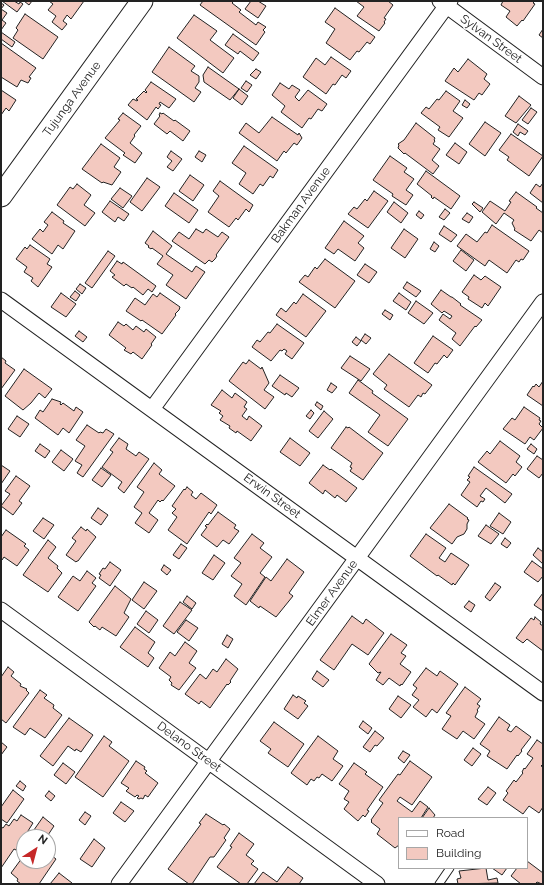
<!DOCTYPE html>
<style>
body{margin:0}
#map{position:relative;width:544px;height:885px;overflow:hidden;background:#fff;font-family:Raleway,sans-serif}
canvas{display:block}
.frame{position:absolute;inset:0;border:2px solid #222;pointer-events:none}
.legend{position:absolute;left:398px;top:817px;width:130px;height:52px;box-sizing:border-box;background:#fff;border:1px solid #a7a7a7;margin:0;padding:5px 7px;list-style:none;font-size:12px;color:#222}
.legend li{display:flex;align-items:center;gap:8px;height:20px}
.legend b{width:20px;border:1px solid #a7a7a7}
.north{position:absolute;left:16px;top:829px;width:40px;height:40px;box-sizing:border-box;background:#fff;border:1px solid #a7a7a7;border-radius:50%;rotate:36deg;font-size:11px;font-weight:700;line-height:16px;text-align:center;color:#222}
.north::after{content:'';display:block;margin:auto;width:14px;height:18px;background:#c62828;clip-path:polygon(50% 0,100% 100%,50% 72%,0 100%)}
</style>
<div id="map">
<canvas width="544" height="885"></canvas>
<div class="frame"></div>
<ul class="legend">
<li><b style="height:5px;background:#fff"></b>Road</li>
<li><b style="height:11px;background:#f3c9c0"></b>Building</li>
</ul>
<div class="north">N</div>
</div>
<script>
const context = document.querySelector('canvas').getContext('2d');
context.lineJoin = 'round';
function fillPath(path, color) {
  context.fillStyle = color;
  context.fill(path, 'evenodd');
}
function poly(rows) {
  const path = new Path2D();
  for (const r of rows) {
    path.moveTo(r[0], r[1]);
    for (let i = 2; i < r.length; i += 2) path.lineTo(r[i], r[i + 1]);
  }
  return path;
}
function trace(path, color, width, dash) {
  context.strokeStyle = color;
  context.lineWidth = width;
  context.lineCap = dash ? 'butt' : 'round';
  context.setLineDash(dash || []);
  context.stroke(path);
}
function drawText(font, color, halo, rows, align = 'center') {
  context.font = font + ' Raleway,sans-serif';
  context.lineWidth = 3;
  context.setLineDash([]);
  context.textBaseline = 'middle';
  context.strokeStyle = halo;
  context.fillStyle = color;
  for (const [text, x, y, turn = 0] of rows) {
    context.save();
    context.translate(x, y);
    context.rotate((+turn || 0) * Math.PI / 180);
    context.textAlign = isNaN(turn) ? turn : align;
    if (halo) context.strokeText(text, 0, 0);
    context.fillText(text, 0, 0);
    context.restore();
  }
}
const building = poly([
 [2,1,14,1,19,4,20,2,23,4,17,12,2,1],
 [24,1,32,1,29,5,24,1],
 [49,1,84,1,71,19,67,15,63,21,67,24,62,30,52,22,56,16,48,10,53,4,49,1],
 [203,1,234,1,232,3,241,10,239,12,256,25,258,22,266,27,263,30,265,32,256,45,200,5,203,1],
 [251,1,258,1,266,6,258,18,245,9,251,1],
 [356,1,388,1,393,5,384,18,386,19,384,22,385,23,379,31,357,16,364,7,356,1],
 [503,1,535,1,533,3,535,4,523,21,522,20,517,26,506,17,510,11,501,5,503,1],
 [1,3,4,5,1,9,7,13,2,20,6,23,1,30,1,3],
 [335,8,375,37,370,44,367,42,359,52,357,51,350,60,326,43,335,29,325,22,335,8],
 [25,14,58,37,43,59,13,38,18,30,16,28,25,14],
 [194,15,217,31,210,40,234,58,223,73,177,38,194,15],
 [543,29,543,38,539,35,543,29],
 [1,32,15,42,12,47,1,39,1,32],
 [233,34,259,53,253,61,240,51,238,54,225,45,233,34],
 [1,43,36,68,29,77,31,78,28,83,21,80,17,87,1,77,1,43],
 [169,47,195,66,191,71,199,76,199,82,195,88,201,92,194,102,152,72,169,47],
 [331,57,351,71,346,78,342,75,335,85,333,84,326,94,303,77,316,58,325,65,331,57],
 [468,59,487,74,484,79,490,84,482,95,479,93,474,100,445,81,454,68,458,72,468,59],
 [208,67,239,89,230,100,204,82,203,75,208,67],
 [256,69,261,72,256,79,250,75,256,69],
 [246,81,252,85,247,92,241,88,246,81],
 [151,82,176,99,169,108,160,102,159,104,161,105,158,109,156,107,147,120,128,105,133,99,137,101,138,100,136,99,144,91,146,93,147,92,145,90,151,82],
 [280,83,289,89,292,85,300,90,295,97,299,101,308,90,327,104,322,111,318,109,311,119,309,118,302,128,281,112,285,106,272,95,280,83],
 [239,89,248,96,242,105,233,98,239,89],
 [1,90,16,100,9,111,6,108,1,115,1,90],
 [446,91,460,101,453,111,463,118,449,137,438,130,440,127,421,113,426,107,429,109,437,99,439,100,446,91],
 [519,96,531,105,516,123,505,116,519,96],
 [465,100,470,104,467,108,462,105,465,100],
 [531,108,537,112,528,124,522,120,531,108],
 [123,113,141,126,134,135,135,136,130,143,142,153,135,163,123,155,125,153,105,138,120,120,118,119,123,113],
 [160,113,162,114,163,113,174,121,175,120,190,131,183,141,170,131,167,134,154,124,160,116,159,115,160,113],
 [272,117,298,135,299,133,302,138,297,145,294,143,286,153,284,151,277,161,239,133,246,123,259,133,272,117],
 [485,122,501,133,485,156,469,144,485,122],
 [416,123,435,138,434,140,435,141,433,144,440,149,432,160,439,166,433,174,405,153,404,154,398,148,399,145,398,144,404,140,416,123],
 [518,124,528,131,525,135,520,132,518,136,513,132,518,124],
 [511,134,543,156,529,176,507,160,509,157,499,150,511,134],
 [455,143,467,152,459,164,446,155,455,143],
 [101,144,120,158,114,167,121,172,112,185,103,182,102,183,82,169,101,144],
 [244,146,278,170,273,178,270,176,263,186,260,184,253,194,239,184,246,173,232,163,244,146],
 [171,151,182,159,173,171,167,167,172,161,167,157,171,151],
 [199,151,206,155,202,162,195,157,199,151],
 [390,156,407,168,404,172,414,179,406,190,413,195,406,205,392,196,393,194,373,180,390,156],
 [426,171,460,196,451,209,434,197,433,199,431,197,432,196,417,184,426,171],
 [190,175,204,185,193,201,179,191,190,175],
 [147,178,160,187,142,211,130,202,147,178],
 [220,181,253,205,249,212,246,209,238,220,236,218,229,227,208,212,219,196,213,191,220,181],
 [543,183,543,203,530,193,536,184,540,187,543,183],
 [77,184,91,195,84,205,95,213,85,226,57,205,70,187,73,189,77,184],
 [120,188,132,196,123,208,111,199,120,188],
 [374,191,388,201,368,228,348,214,354,207,357,209,365,199,367,201,374,191],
 [516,192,537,207,536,208,543,213,543,233,539,230,531,241,514,230,515,229,512,223,514,220,504,213,496,224,482,212,490,201,505,211,511,202,509,201,516,192],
 [174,193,198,210,189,223,165,206,174,193],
 [110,201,129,214,124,221,118,217,115,222,102,212,110,201],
 [394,202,408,213,401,223,387,212,394,202],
 [474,202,483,208,480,212,472,204,474,202],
 [445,209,450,213,444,220,439,217,445,209],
 [419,211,424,215,421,219,416,215,419,211],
 [52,212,64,221,63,223,75,231,63,249,58,245,52,254,32,239,40,229,43,232,48,225,44,222,52,212],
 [467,213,473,217,469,223,462,219,467,213],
 [344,221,364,236,358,243,364,248,355,261,338,249,334,254,325,248,344,221],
 [492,225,529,251,523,260,521,259,519,262,516,260,507,273,489,260,485,266,457,246,466,234,477,242,485,232,487,233,492,225],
 [444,226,457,235,451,242,439,234,444,226],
 [196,229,203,233,206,229,218,237,222,232,229,237,216,255,217,256,215,259,212,262,209,260,205,264,172,241,179,232,189,239,196,229],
 [404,229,418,239,405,258,391,248,404,229],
 [153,231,172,246,166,254,192,272,196,266,205,272,186,299,166,285,173,275,157,264,163,256,152,248,151,249,148,247,149,246,145,243,153,231],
 [434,242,439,246,435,252,430,249,434,242],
 [30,245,50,259,47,264,52,267,38,287,31,281,33,278,24,272,27,267,16,259,25,247,27,249,30,245],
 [461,250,474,260,466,271,453,261,461,250],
 [108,251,115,256,92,288,85,283,108,251],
 [325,259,355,281,335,308,299,282,305,275,308,277,315,267,317,269,325,259],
 [117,261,122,264,123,262,156,286,152,292,148,289,143,295,133,287,132,288,126,284,124,286,112,277,115,275,110,271,117,261],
 [365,264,377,272,369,283,357,275,365,264],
 [474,275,481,280,485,276,501,287,488,306,485,303,482,308,468,299,469,297,462,292,474,275],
 [407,282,421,291,416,297,403,288,407,282],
 [80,284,86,288,82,294,76,289,80,284],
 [441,290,451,297,452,297,461,304,460,305,482,320,476,327,475,326,460,346,452,339,456,333,439,320,443,314,450,319,452,316,444,311,442,313,431,304,441,290],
 [75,291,80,295,76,301,70,297,75,291],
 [61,293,76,304,66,317,51,307,61,293],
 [160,293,180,307,179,310,175,314,176,315,162,334,142,320,141,321,126,311,135,298,145,305,153,294,157,297,160,293],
 [399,293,411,302,406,310,393,301,399,293],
 [303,294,326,311,306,337,276,315,281,308,286,312,294,302,296,304,303,294],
 [416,301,433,313,424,324,408,313,416,301],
 [385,310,393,315,390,320,382,314,385,310],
 [118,322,124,326,126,324,133,330,136,326,144,332,146,329,156,337,151,344,152,345,142,359,133,352,131,354,124,350,126,348,109,335,118,322],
 [277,324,304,343,292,359,285,354,287,351,284,349,282,351,280,350,271,361,252,347,257,340,260,342,268,332,270,333,277,324],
 [79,331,87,337,83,342,75,336,79,331],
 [365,334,371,338,366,344,361,340,365,334],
 [433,336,453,350,447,358,444,355,437,364,435,363,428,373,414,363,433,336],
 [356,337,361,341,357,346,352,342,356,337],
 [389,354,432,385,425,394,423,393,421,397,418,395,409,407,384,389,387,385,373,374,389,354],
 [350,356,370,369,361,381,341,368,350,356],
 [1,357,6,361,5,363,15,370,1,389,1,357],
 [249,360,261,369,262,367,269,383,264,390,274,397,265,409,229,381,243,362,246,364,249,360],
 [24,369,52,389,45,398,39,393,31,403,23,410,5,396,24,369],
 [280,375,299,388,292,397,286,393,285,395,272,386,280,375],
 [358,380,373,391,372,393,408,419,388,446,368,432,380,415,349,393,358,380],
 [543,381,543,406,527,395,533,386,534,387,536,384,539,387,543,381],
 [331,383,337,387,332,393,327,390,331,383],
 [222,390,232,398,235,393,247,402,244,407,247,409,242,416,247,420,249,416,262,426,251,441,237,431,236,433,229,428,230,426,220,420,223,416,219,413,221,411,211,405,222,390],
 [52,399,61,402,60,404,61,405,63,403,74,411,76,407,83,412,69,433,63,428,58,435,35,418,40,410,43,412,52,399],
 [317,402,323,406,321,410,315,405,317,402],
 [524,407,540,418,539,420,541,421,539,424,543,428,534,440,530,437,525,444,503,429,512,418,515,420,524,407],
 [311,410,314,413,310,419,306,416,311,410],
 [324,411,333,419,318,438,309,431,324,411],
 [17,416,29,424,20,437,8,429,17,416],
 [87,425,99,433,100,432,103,433,106,429,114,434,83,477,77,473,82,465,75,461,85,446,76,440,87,425],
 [346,427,348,428,349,427,383,453,363,480,350,471,352,468,350,467,352,463,331,448,346,427],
 [119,438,128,444,126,449,136,456,139,452,149,459,124,493,118,488,122,482,102,467,113,452,110,450,119,438],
 [290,438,310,453,300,466,280,452,290,438],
 [500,441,520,456,516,462,522,467,515,476,513,474,506,483,478,462,487,451,490,454,500,441],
 [40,444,50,451,45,458,35,451,40,444],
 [531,444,537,449,534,454,527,449,531,444],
 [61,450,73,459,64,471,52,462,61,450],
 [537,456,543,460,543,473,539,478,527,469,537,456],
 [154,463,162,470,159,474,175,486,163,501,162,500,160,502,158,500,149,513,158,520,149,533,135,523,142,513,134,507,144,492,137,487,154,463],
 [1,465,10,471,1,484,1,465],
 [323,465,330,470,331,469,357,488,346,502,337,495,335,498,325,490,323,494,309,483,323,465],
 [474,467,512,494,505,503,486,488,480,496,485,499,483,502,481,501,477,507,461,495,470,482,467,480,470,477,468,476,474,467],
 [101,468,111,475,102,487,92,480,101,468],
 [16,476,30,486,19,501,22,503,13,515,1,506,10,494,5,491,16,476],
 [187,487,193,492,191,495,196,499,201,493,217,505,211,514,209,512,187,544,168,530,177,517,172,513,176,509,172,506,184,489,185,490,187,487],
 [449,504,468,518,467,519,469,520,467,524,467,529,464,534,457,537,452,544,430,528,449,504],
 [98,508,108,515,101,525,91,518,98,508],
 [218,512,236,525,234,528,239,531,229,544,223,540,217,547,201,535,207,527,205,526,207,524,208,525,218,512],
 [499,513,511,522,503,534,490,526,499,513],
 [43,518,54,525,44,539,33,531,43,518],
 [486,525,499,534,491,544,478,536,486,525],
 [81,527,86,531,87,529,96,537,78,561,77,561,76,562,66,555,76,541,72,538,81,527],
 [6,530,26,544,24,546,29,550,17,566,4,557,2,560,1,559,1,537,6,530],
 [252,534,264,543,260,548,272,557,260,573,265,577,246,605,234,596,242,584,231,576,241,563,234,558,252,534],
 [426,534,446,548,439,558,445,562,451,553,469,565,455,585,453,583,452,585,438,575,437,576,410,556,426,534],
 [505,538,511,543,507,548,501,544,505,538],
 [48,540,56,547,48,558,58,566,57,568,62,573,48,592,23,575,48,540],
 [181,544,187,548,179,559,173,555,181,544],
 [538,548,543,552,543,564,533,555,538,548],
 [214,555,225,563,213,580,202,573,214,555],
 [287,559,304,572,289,593,293,596,276,617,260,606,259,608,250,601,266,577,271,581,287,559],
 [532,561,543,569,543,576,538,582,524,572,532,561],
 [110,562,121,570,110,586,99,578,101,575,99,574,103,568,105,569,110,562],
 [164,565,171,570,167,575,161,570,164,565],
 [87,571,96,578,92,583,96,586,78,611,58,597,73,576,80,581,87,571],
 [144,582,157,591,144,609,132,600,144,582],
 [495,583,501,587,490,601,485,597,495,583],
 [115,586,131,599,124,613,129,617,116,636,102,627,100,630,95,626,94,627,89,622,115,586],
 [543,593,543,611,534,605,543,593],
 [187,596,196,603,192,609,183,602,187,596],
 [469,601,475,605,471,612,464,607,469,601],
 [180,602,192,610,174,634,163,626,180,602],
 [146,611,158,620,149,633,137,624,146,611],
 [352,616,363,624,366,619,384,633,368,655,352,644,334,670,320,660,352,616],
 [535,617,541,622,540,624,543,626,543,651,527,639,523,643,516,638,531,618,534,620,535,617],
 [186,620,198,628,189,641,177,632,186,620],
 [135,627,155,642,148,653,154,658,148,667,120,647,135,627],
 [391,634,407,645,401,653,406,656,400,664,411,672,402,685,401,684,400,686,389,678,383,685,376,680,381,672,378,673,369,664,391,634],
 [227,635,233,639,228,648,222,644,227,635],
 [185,642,197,651,189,663,196,668,179,690,171,685,172,683,169,680,171,677,159,668,170,652,175,656,185,642],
 [226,659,238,669,230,681,231,682,228,685,227,684,210,708,201,701,199,704,185,694,200,674,206,679,213,669,217,672,226,659],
 [8,667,14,672,11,676,21,684,20,686,27,689,26,690,29,693,6,723,1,719,1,677,8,667],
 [426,668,437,676,440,671,458,684,437,713,432,709,426,717,413,707,419,700,412,695,417,688,413,685,426,668],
 [317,671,329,680,323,687,312,679,317,671],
 [465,687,481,699,477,704,480,706,477,710,478,711,475,717,485,724,474,739,463,731,457,739,442,729,451,716,446,713,465,687],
 [40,690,47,695,44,698,54,705,53,708,62,715,45,738,30,728,25,735,13,727,40,690],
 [293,695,297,698,298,696,306,701,304,703,308,706,298,719,284,709,293,695],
 [398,696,411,705,401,718,389,709,398,696],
 [499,717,510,725,507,730,511,732,516,726,531,737,521,750,522,751,518,756,517,755,507,769,487,756,490,751,480,744,499,717],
 [69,718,93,735,81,752,76,749,75,751,68,746,53,766,40,756,69,718],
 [363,721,372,728,368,734,359,727,363,721],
 [274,722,304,744,288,767,268,753,271,749,260,741,274,722],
 [375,731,384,738,377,746,375,745,370,752,363,747,375,731],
 [104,736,112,742,109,746,129,761,103,797,75,777,104,736],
 [318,736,338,751,333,759,343,766,332,781,322,774,319,778,317,777,314,781,311,779,307,785,291,773,318,736],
 [537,740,543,744,543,764,541,766,543,767,543,807,539,813,529,806,523,814,503,800,508,793,506,791,514,780,516,782,523,773,522,772,524,768,525,769,533,758,527,754,537,740],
 [1,742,7,747,1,755,1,742],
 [473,748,481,754,472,766,464,760,473,748],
 [403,751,410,755,404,763,398,758,403,751],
 [136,761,145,767,144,769,147,771,145,773,158,783,148,797,145,795,143,799,141,798,139,799,137,798,139,796,137,795,135,797,126,791,129,788,121,783,136,761],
 [410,761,432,777,412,805,400,797,397,801,412,812,420,801,428,807,421,818,399,818,399,845,395,848,377,834,380,829,371,822,372,821,371,820,383,803,379,800,398,774,400,775,410,761],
 [63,763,75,772,66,784,54,775,63,763],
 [354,763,367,772,365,774,383,787,367,810,369,811,365,817,363,815,358,821,344,809,349,802,344,799,349,791,339,784,354,763],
 [20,781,26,786,23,791,16,786,20,781],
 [488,787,496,793,487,805,478,799,488,787],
 [13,790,24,799,7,823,1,819,1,807,13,790],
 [49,791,55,796,51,801,45,796,49,791],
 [121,802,134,811,125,822,113,813,121,802],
 [429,808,435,815,433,818,422,818,429,808],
 [85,812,91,816,85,825,79,820,85,812],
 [206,814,223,825,224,824,230,829,224,838,226,840,214,857,210,857,192,884,189,884,168,869,201,824,199,823,206,814],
 [21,815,33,823,16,850,14,849,1,868,1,827,3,828,6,824,9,826,14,819,17,821,21,815],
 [43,817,54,826,48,835,49,835,47,837,29,837,43,817],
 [239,833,254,844,246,855,254,861,251,864,258,869,247,884,241,884,217,867,232,847,230,846,239,833],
 [94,839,105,848,92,867,80,859,94,839],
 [48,853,56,859,39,884,21,884,17,881,18,879,11,873,22,858,24,861,34,867,38,861,48,861,48,853],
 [527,861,543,873,543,882,542,884,537,882,535,884,521,884,511,876,517,868,527,868,527,861],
 [288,867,303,878,299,884,254,884,263,872,277,882,288,867],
 [486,868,488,880,497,878,498,883,458,884,457,879,461,878,459,871,486,868],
 [492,868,507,868,502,875,492,868],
 [59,873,72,883,71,884,50,884,59,873]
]);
const lane = poly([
 [439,884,450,868]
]);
const street = poly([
 [440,1,543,77],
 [1,300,543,693],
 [152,409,450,1],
 [1,610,377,884],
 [119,884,357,558,543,302]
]);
const secondary = poly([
 [1,196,142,1]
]);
const streetNames = [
 ["Sylvan Street",491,39,36],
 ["Tujunga Avenue",72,99,-54],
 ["Bakman Avenue",301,205,-54],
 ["Erwin Street",272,496,36],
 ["Elmer Avenue",332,593,-54],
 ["Delano Street",189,747,36]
];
fillPath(building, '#f3c9c0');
trace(building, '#222', 1);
trace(lane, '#222', 9);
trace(street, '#222', 17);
trace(secondary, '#222', 23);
trace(lane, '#fff', 7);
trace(street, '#fff', 15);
trace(secondary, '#fff', 21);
drawText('12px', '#222', '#fff', streetNames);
</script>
